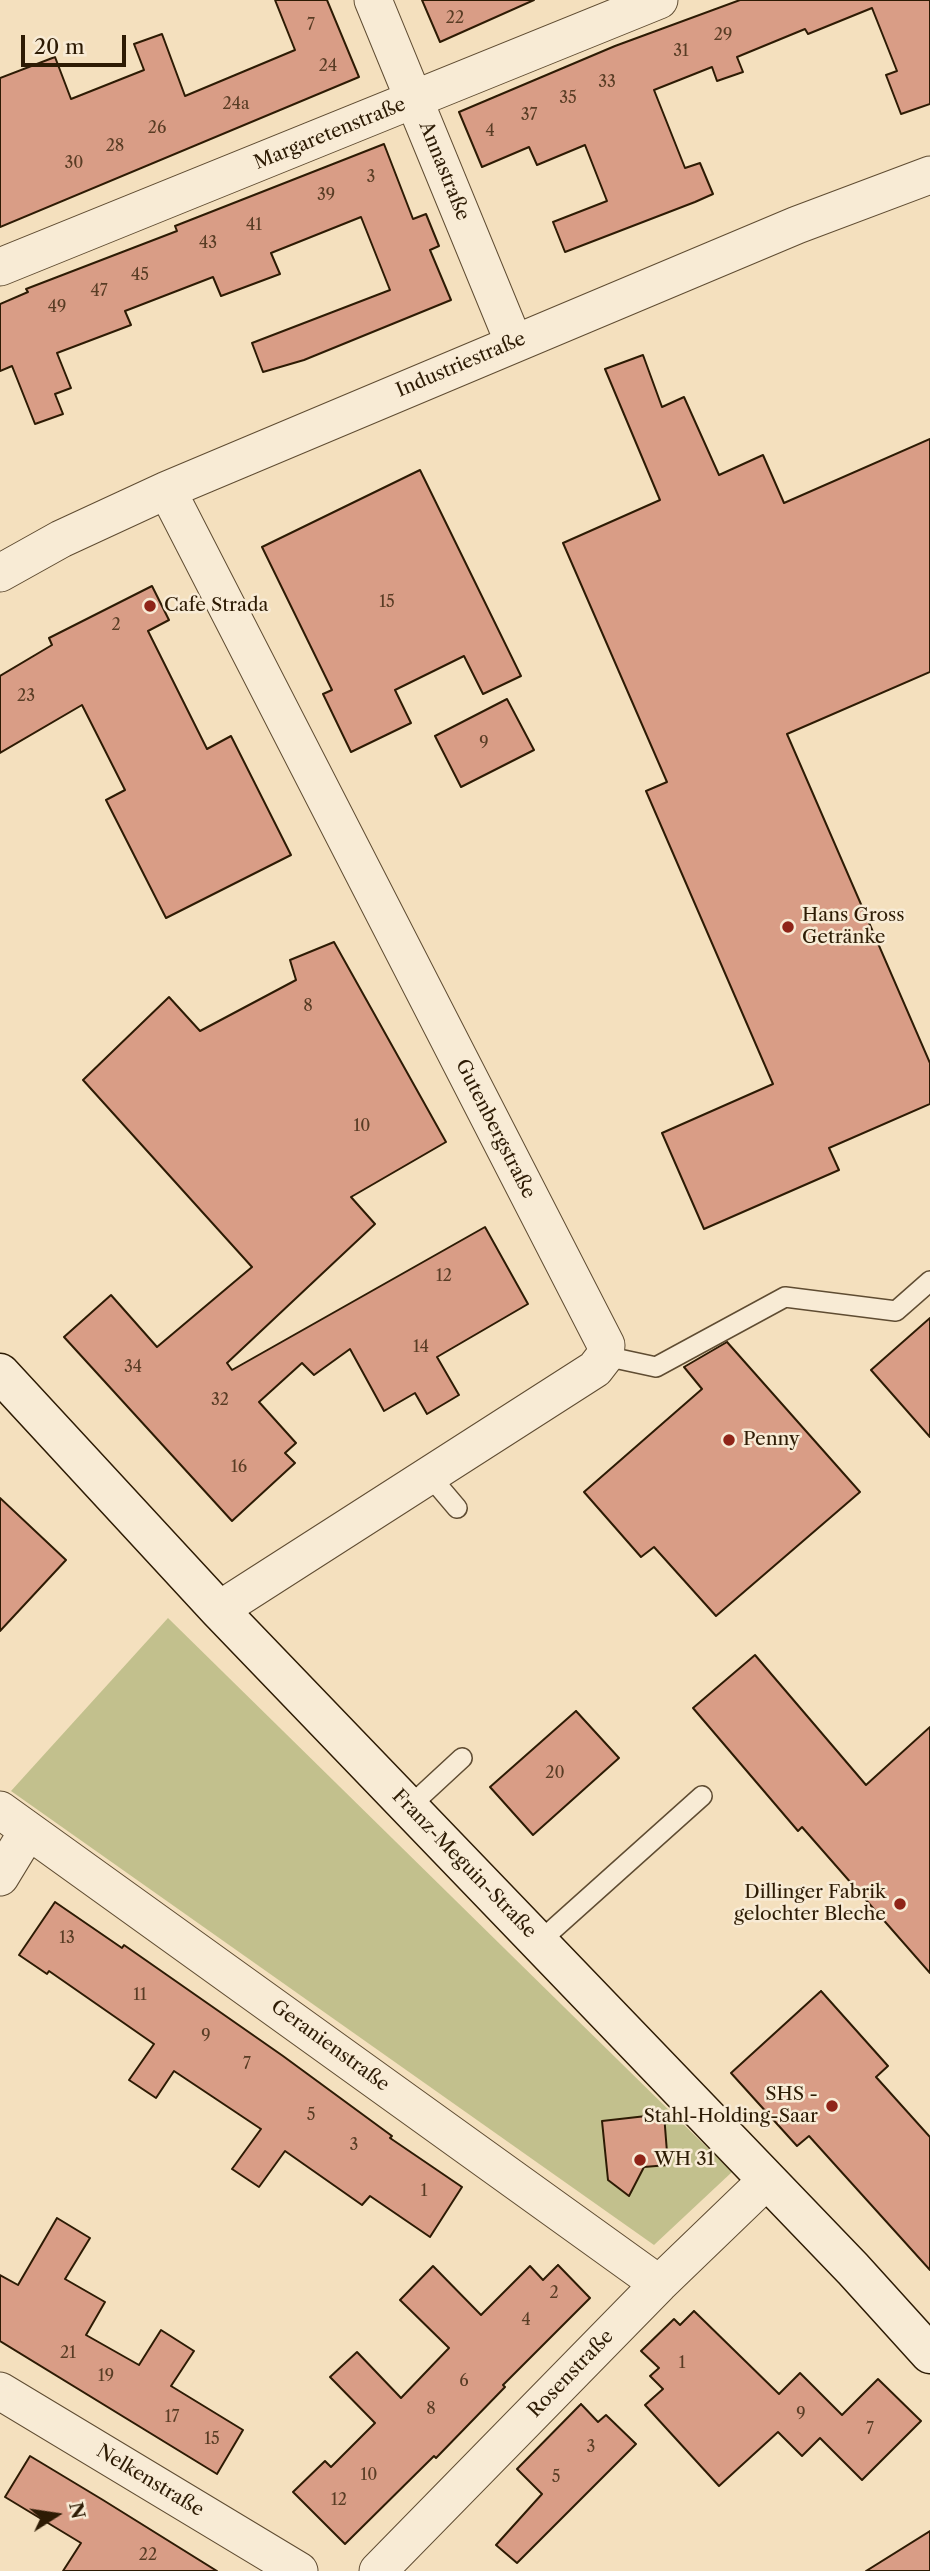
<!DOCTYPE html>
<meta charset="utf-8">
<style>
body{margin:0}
#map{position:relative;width:930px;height:2571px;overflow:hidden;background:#f4e0be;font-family:"Libre Caslon Text",serif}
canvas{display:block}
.north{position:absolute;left:21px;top:2480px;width:70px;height:70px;-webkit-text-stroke:5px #f8ebd5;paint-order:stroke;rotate:78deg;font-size:19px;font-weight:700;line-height:28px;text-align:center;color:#2d1b04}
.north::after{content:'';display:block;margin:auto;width:24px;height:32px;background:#2d1b04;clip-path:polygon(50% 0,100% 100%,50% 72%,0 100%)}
.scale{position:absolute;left:21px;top:35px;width:105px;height:32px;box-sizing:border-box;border:4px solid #2d1b04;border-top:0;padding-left:9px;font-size:21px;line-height:24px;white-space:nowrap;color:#2d1b04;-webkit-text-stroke:5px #f8ebd5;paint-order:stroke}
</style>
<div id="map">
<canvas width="930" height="2571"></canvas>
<div class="north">N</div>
<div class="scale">20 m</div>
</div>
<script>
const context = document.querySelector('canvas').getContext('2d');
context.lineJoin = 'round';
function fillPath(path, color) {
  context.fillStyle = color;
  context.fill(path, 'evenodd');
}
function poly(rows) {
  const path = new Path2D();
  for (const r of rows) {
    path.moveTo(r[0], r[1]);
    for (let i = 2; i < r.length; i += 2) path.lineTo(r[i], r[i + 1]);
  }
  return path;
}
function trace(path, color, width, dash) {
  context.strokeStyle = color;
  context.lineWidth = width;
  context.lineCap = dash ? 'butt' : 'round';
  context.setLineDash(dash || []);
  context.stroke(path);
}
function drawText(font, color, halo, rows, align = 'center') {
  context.font = font + ' "Libre Caslon Text",serif';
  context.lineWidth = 5;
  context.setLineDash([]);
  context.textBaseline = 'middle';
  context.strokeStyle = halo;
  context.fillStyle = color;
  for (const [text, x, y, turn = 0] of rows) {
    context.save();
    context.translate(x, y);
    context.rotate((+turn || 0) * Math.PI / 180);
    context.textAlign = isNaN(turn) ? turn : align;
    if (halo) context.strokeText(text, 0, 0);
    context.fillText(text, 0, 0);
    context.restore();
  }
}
const green = poly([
 [168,1618,732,2172,654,2245,11,1791]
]);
const building = poly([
 [275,0,327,0,359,77,0,227,0,78,55,57,71,99,144,70,134,44,162,34,185,96,295,50,275,0],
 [422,0,534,0,440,42,422,0],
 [740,0,930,0,930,104,901,114,886,75,897,71,872,8,808,34,805,29,737,57,743,72,717,81,712,67,654,90,685,168,700,163,713,194,695,202,565,252,553,222,607,201,585,145,537,165,529,147,482,167,459,112,615,46,740,0],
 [384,144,413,219,426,214,439,246,430,250,451,300,304,360,263,372,252,343,390,290,361,217,271,253,280,274,221,296,213,277,125,311,131,325,57,353,71,388,55,394,63,414,35,424,12,366,0,371,0,304,28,292,26,289,177,231,175,226,384,144],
 [643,355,662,407,684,397,719,475,763,455,784,503,930,439,930,672,787,734,930,1063,930,1104,829,1148,839,1170,704,1229,662,1133,773,1084,646,791,667,782,563,543,660,500,605,369,643,355],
 [420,470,521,676,483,694,464,656,395,690,411,723,351,752,323,694,332,690,262,547,420,470],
 [152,586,169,620,148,631,207,749,231,736,291,855,166,918,106,800,125,790,82,705,0,753,0,676,52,645,49,638,152,586],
 [507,699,534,750,461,787,435,736,507,699],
 [334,942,446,1142,351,1197,375,1224,227,1363,232,1370,485,1227,528,1304,437,1357,459,1395,427,1414,415,1393,384,1411,350,1349,314,1375,302,1363,259,1402,296,1443,285,1453,295,1463,232,1521,64,1337,111,1295,157,1347,252,1267,83,1080,169,997,200,1031,296,980,290,960,334,942],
 [930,1318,930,1437,871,1370,930,1318],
 [727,1342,860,1492,716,1616,654,1547,641,1557,584,1492,702,1389,684,1367,727,1342],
 [0,1498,66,1560,0,1631,0,1498],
 [755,1655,866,1785,930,1727,930,1973,802,1827,798,1831,693,1708,755,1655],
 [576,1711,619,1758,533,1835,490,1787,576,1711],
 [55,1902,122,1948,124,1945,283,2056,392,2136,390,2138,462,2187,430,2237,370,2196,362,2205,285,2151,259,2187,232,2169,261,2129,174,2071,156,2098,129,2080,154,2044,49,1971,47,1974,19,1955,55,1902],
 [821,1991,888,2066,876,2077,930,2137,930,2270,809,2136,797,2146,731,2073,821,1991],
 [664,2114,668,2165,644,2167,629,2196,608,2180,602,2121,664,2114],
 [57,2218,90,2238,65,2279,105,2302,86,2335,139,2365,161,2330,194,2351,171,2386,243,2430,217,2474,0,2341,0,2275,18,2285,57,2218],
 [558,2265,590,2298,503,2385,505,2387,436,2458,434,2456,345,2544,293,2492,325,2461,331,2467,375,2423,330,2377,357,2352,401,2398,449,2348,400,2300,433,2266,481,2315,530,2266,543,2280,558,2265],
 [694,2311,779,2394,800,2373,842,2415,878,2379,921,2421,862,2480,820,2438,802,2456,778,2432,719,2486,645,2405,663,2389,650,2376,659,2368,641,2351,674,2319,680,2325,694,2311],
 [581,2404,598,2422,606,2415,636,2444,517,2563,496,2545,542,2494,517,2469,581,2404],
 [30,2456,103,2500,217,2571,63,2571,81,2543,5,2497,30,2456],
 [930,2531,930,2571,866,2571,930,2531]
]);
const lane = poly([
 [605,1356,656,1367,785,1297,896,1311,930,1281],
 [429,1475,457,1508],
 [409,1807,462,1758],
 [539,1942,702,1796]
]);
const street = poly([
 [373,0,514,343],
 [0,267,659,0],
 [167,490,606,1345,605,1356,595,1369,219,1610],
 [0,573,61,539,167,490,797,225,930,175],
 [0,1810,659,2284],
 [0,1877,28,1831],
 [0,2391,299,2571],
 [378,2571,659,2284,767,2180]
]);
const secondary = poly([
 [0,1373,219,1610,853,2269,930,2354]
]);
const markers = [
 [150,606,7,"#8f2418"],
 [788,927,7,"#8f2418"],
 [729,1440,7,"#8f2418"],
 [900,1904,7,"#8f2418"],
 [832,2106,7,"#8f2418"],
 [640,2160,7,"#8f2418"]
];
const numberNames = [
 ["22",455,18],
 ["7",311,25],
 ["29",723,35],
 ["31",681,51],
 ["24",328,66],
 ["33",607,82],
 ["35",568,98],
 ["24a",236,104],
 ["37",529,115],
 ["26",157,128],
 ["4",490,131],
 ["28",115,146],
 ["30",74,163],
 ["3",371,177],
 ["39",326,195],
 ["41",254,225],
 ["43",208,243],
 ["45",140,275],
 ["47",99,291],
 ["49",57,307],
 ["15",387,602],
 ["2",116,625],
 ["23",26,696],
 ["9",484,743],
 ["8",308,1006],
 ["10",362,1126],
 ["12",444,1276],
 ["14",421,1347],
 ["34",133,1367],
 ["32",220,1400],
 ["16",239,1467],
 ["20",555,1773],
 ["13",67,1938],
 ["11",140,1995],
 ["9",206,2036],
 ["7",247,2064],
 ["5",311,2115],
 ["3",354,2145],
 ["1",424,2191],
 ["2",554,2293],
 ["4",526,2320],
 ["21",68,2353],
 ["1",682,2363],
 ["19",106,2376],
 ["6",464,2381],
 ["8",431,2409],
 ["9",801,2414],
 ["17",172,2417],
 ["7",870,2429],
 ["15",212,2439],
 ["3",591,2447],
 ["10",369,2475],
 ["5",556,2477],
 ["12",339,2500],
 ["22",148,2555]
];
const streetNames = [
 ["Margaretenstraße",330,134,-22],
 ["Annastraße",444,171,68],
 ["Industriestraße",461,365,-23],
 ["Gutenbergstraße",495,1129,63],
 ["Franz-Meguin-Straße",464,1864,46],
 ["Geranienstraße",330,2046,36],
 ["Rosenstraße",571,2374,-46],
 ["Nelkenstraße",150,2481,31]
];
const poiNames = [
 ["Cafe Strada",164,606],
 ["Hans Gross",802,916],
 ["Getränke",802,938],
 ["Penny",743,1440],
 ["Dillinger Fabrik",886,1893,"right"],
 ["gelochter Bleche",886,1915,"right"],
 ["SHS -",818,2095,"right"],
 ["Stahl-Holding-Saar",818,2117,"right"],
 ["WH 31",654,2160]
];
fillPath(green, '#c2c08d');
fillPath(building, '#d99d86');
trace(building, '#2d1b04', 2);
trace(lane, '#5f4c32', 22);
trace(street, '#5f4c32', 39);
trace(secondary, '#2d1b04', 41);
trace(lane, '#f8ebd5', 19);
trace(street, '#f8ebd5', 37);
trace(secondary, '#f8ebd5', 38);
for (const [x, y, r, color] of markers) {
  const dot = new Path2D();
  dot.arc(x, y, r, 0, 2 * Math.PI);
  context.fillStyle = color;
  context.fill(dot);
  trace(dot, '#f8ebd5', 2.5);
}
drawText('16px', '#583c24', null, numberNames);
drawText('19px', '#2d1b04', '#f8ebd5', streetNames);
drawText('19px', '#2d1b04', '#f8ebd5', poiNames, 'left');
</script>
